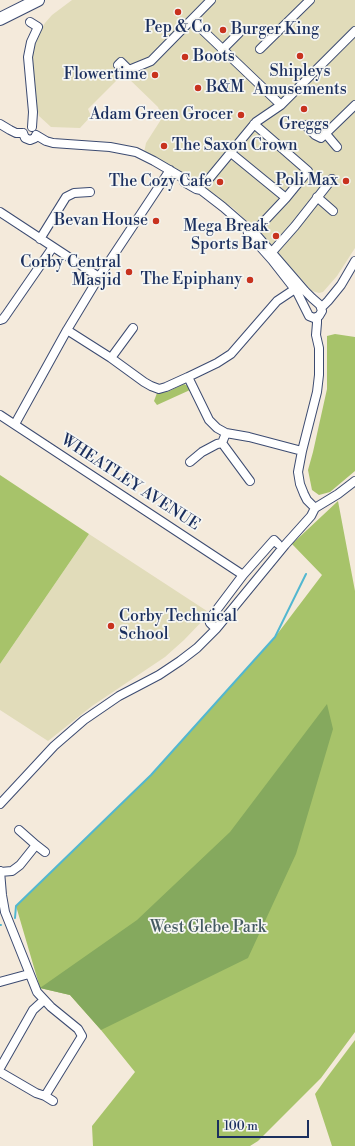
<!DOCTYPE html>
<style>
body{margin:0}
#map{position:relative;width:355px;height:1146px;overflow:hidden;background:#f4eadb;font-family:"Libre Bodoni",serif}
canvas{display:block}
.scale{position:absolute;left:217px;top:1120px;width:92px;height:18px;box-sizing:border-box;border:2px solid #1b2f5e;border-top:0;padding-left:5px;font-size:12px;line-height:14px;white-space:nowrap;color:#1b2f5e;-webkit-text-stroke:3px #f6f6f2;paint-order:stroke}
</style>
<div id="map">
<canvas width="355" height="1146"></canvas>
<div class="scale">100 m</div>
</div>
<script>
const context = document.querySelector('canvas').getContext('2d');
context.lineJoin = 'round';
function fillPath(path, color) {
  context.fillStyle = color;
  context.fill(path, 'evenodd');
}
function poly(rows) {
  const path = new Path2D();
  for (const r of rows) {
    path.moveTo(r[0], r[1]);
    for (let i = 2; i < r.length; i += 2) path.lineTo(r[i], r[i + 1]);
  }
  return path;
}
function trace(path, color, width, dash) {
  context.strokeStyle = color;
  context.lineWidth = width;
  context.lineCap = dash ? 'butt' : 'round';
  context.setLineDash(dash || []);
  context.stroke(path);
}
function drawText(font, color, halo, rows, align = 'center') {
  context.font = font + ' "Libre Bodoni",serif';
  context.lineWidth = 3.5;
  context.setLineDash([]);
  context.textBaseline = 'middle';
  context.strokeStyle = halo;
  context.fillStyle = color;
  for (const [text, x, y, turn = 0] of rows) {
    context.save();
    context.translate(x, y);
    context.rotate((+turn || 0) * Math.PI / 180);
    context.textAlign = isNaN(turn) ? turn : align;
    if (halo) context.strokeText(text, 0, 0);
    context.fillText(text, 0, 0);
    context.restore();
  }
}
const built = poly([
 [72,0,355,0,355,248,337,276,323,292,319,293,312,291,269,243,233,208,144,153,146,143,162,118,158,107,127,77,120,77,88,109,91,116,80,128,51,127,39,116,34,92,32,68,32,53,35,44,40,31,45,23,52,15],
 [89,534,210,613,184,640,165,657,92,706,48,741,0,710,0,664]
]);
const green = poly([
 [335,334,355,337,355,471,330,492,319,495,312,490,308,470,313,452,327,389,327,336],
 [184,384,188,386,190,390,157,405,154,401,157,393,167,392],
 [0,475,89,534,0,664],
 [338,501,355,591,355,1032,321,1078,258,1141,250,1146,93,1146,92,1126,135,1072,101,1030,70,995,40,988,16,906,151,775,275,637,322,575,292,544],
 [355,1040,355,1146,332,1146,315,1094,325,1080]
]);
const forest = poly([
 [327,704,333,729,296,854,248,958,101,1030,70,995,40,988,137,920,230,832]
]);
const stream = poly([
 [15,918,16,906,151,775,275,637,306,574],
 [0,925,1,925]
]);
const minor = poly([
 [192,20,281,105],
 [30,22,38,27,31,42,28,57,33,112,32,127],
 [260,49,310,0],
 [222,50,239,33],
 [118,65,121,62,129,70,151,61,211,0],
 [0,124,10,130,16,133,23,133],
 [254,124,308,171,286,198,254,232],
 [305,125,315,135,321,138,355,105],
 [23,133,25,138,30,140,35,138,36,135],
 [326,134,337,147],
 [36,135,46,141,53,143,110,147,136,152,154,161,183,178,184,182,196,189,201,190,223,207,246,227,254,232,305,291,312,298,320,305,322,311,319,316,314,318,309,316,297,292,272,260,248,233,246,227],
 [231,153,286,198],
 [208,180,256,122,281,105,355,31],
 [317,197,333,211],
 [0,212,99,277],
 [40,239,66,197,74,193,90,192],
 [272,252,295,226,332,179],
 [322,307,328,301,341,285,355,261],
 [0,320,3,319,6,315,53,247],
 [67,330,111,358,144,382,151,386,159,389,166,387,188,377,217,363,231,354,277,301,295,289],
 [111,358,133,328],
 [188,377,209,420,217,428,226,433,249,437,302,451],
 [0,415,243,575],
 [15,424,67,330,99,277,170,170],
 [226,433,222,443,250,481],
 [190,462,202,452,217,444,222,443],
 [315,508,307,500,304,494,300,484,298,472,302,451,317,392,319,375,319,348,316,335,317,323,317,317],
 [216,629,210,623,209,620,243,575,274,540,278,544],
 [0,804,54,746,84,720,119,696,159,675,180,661,197,648,216,629,285,545,311,516,315,508,338,494,355,481],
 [36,845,45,852],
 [0,871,2,895,5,912,37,992,51,1007,78,1029,82,1036,45,1096],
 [0,872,12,871,20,865,36,845,19,830],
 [0,982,29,974],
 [0,1068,33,1010,44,1000],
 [0,1072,36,1093,45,1096,53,1101]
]);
const highway = poly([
 [0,19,38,0]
]);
const markers = [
 [178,12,4,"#c8321e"],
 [223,30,4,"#c8321e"],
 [300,56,4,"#c8321e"],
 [185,57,4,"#c8321e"],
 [155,75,4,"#c8321e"],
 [198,88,4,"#c8321e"],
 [304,109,4,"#c8321e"],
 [241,115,4,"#c8321e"],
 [164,146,4,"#c8321e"],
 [346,181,4,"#c8321e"],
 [220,182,4,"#c8321e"],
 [156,221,4,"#c8321e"],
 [276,236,4,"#c8321e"],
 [129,272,4,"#c8321e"],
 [250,280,4,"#c8321e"],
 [111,626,4,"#c8321e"]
];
const poiNames = [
 ["Pep & Co",178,28,"center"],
 ["Burger King",231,30,"left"],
 ["Boots",193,57,"left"],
 ["Shipleys",300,72,"center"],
 ["Amusements",300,90,"center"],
 ["Flowertime",147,75],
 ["B&M",206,88,"left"],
 ["Adam Green Grocer",233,115],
 ["Greggs",304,125,"center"],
 ["The Saxon Crown",172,146,"left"],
 ["Poli Max",338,181],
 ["The Cozy Cafe",212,182],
 ["Bevan House",148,221],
 ["Mega Break",268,227],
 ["Sports Bar",268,245],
 ["Corby Central",121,263],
 ["Masjid",121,281],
 ["The Epiphany",242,280],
 ["Corby Technical",119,617,"left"],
 ["School",119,635,"left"]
];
const streetNames = [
 ["WHEATLEY AVENUE",130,483,33]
];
const parkNames = [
 ["West Glebe Park",208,928]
];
fillPath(built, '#e1dcba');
fillPath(green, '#a7c36a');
fillPath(forest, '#85a95e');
trace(stream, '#52b7d0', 2);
trace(minor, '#3c4b71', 10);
trace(highway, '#3c4b71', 14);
trace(minor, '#fff', 8);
trace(highway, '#fff', 12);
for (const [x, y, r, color] of markers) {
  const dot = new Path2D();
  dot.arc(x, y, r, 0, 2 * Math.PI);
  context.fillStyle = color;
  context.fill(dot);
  trace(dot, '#f6f6f2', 1.5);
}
drawText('16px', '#1b2f5e', '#f6f6f2', poiNames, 'right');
drawText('16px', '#1b2f5e', '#f6f6f2', streetNames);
drawText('16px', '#455b62', '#f6f6f2', parkNames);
</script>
